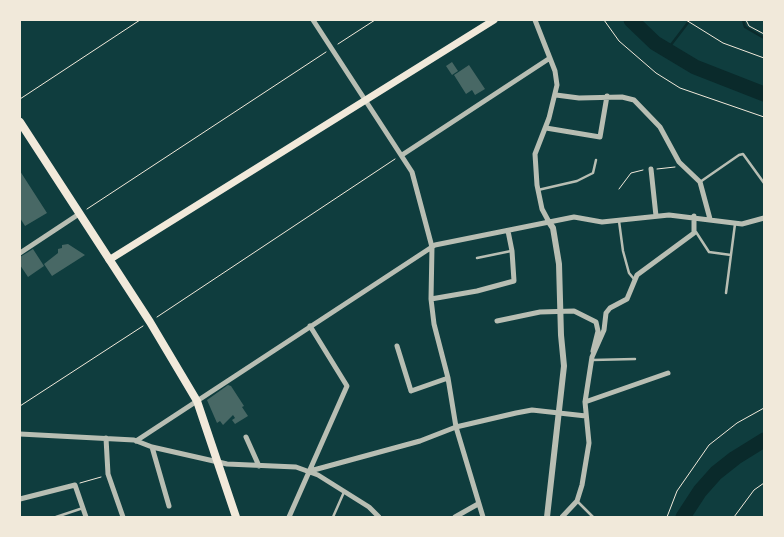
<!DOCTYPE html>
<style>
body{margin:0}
#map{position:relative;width:784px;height:537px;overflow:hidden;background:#0f3d3e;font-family:"Fira Sans",sans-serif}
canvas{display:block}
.frame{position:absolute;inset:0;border:21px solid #f1e9da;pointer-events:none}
</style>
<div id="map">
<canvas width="784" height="537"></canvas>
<div class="frame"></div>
</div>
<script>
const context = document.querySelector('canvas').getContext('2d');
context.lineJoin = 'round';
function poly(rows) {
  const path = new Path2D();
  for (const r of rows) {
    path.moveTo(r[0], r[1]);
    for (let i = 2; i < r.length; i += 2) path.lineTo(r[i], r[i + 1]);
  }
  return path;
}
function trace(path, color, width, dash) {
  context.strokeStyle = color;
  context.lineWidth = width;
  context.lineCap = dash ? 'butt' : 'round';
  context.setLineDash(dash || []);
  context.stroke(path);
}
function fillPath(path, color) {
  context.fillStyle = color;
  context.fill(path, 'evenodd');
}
const stream = poly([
 [743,20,745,27,764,38],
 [667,50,690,20]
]);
const river = poly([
 [631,20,655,43,695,67,764,94],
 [683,517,700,491,716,473,735,458,764,440]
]);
const building = poly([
 [452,62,458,71,452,75,446,66],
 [469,65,485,89,475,95,472,90,466,94,454,75],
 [20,171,47,213,25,226,20,218],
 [68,244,85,255,52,276,44,264,58,253,58,249,62,248,62,245],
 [33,249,44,266,28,277,20,265,20,257],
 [228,385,231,386,244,406,242,407,248,416,235,424,232,420,235,418,233,415,223,425,220,421,217,423,207,400]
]);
const path = poly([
 [604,20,619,41,656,73,680,88,764,117],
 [686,20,723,43,764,58],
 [746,20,749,26,764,34],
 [338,44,375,20],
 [20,99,140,20],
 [657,169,675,167],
 [619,189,631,173,643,170],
 [87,209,326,52],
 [157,317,395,159],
 [20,406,143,326],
 [80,483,101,477],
 [667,517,677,491,709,445,737,423,764,408],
 [734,517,754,490,764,483]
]);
const service = poly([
 [700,182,739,155,743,154,764,183],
 [538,190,577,181,593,173,596,160],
 [619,221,623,251,629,273,634,279],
 [696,232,709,252,731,255],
 [477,258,511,251],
 [726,293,735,224],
 [592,360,635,359],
 [577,501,593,517],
 [56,517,83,508],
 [333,517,344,492]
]);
const minor = poly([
 [313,20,412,172,432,247,431,299,434,324,448,378,456,427,483,517],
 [535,20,555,71,557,85,549,118,535,154,537,185,542,209,549,222],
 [556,95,579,98,622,97,634,100,660,127,679,162,700,182,710,219],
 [546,128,600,137,607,96],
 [402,155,550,58],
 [651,169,656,216],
 [20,253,79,214],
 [431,299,477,291,514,281,512,251,508,231],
 [497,321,540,312,574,311,596,322,598,331,593,351],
 [397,346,411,391,448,378],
 [585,402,668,373],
 [20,434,134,440,152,447,227,464,296,467,318,475,369,507,379,517],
 [246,437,259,466],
 [106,438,108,474,123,517],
 [136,441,435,245,574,217,602,222,669,215,742,224,764,218],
 [152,447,169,506],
 [310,471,420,441,456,427,516,413,532,410,586,416],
 [20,499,75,485,86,517],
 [289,517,347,386,310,326],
 [455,517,478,504],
 [562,517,577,501,582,485,589,443,585,402,592,357,604,330,606,313,610,308,627,299,637,275,694,233,694,216]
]);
const tertiary = poly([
 [547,517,564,366,561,335,559,264,553,228,549,222]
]);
const secondary = poly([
 [109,260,494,20]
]);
const primary = poly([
 [20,122,150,322,197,401,236,517]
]);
trace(stream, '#0a2a2b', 2.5);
trace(river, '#0a2a2b', 15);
fillPath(building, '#486865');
trace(path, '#f1e9da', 1);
trace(service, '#b8beb3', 2.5);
trace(minor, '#b8beb3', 5);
trace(tertiary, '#b8beb3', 6);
trace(secondary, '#f1e9da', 7);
trace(primary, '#f1e9da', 8);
</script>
